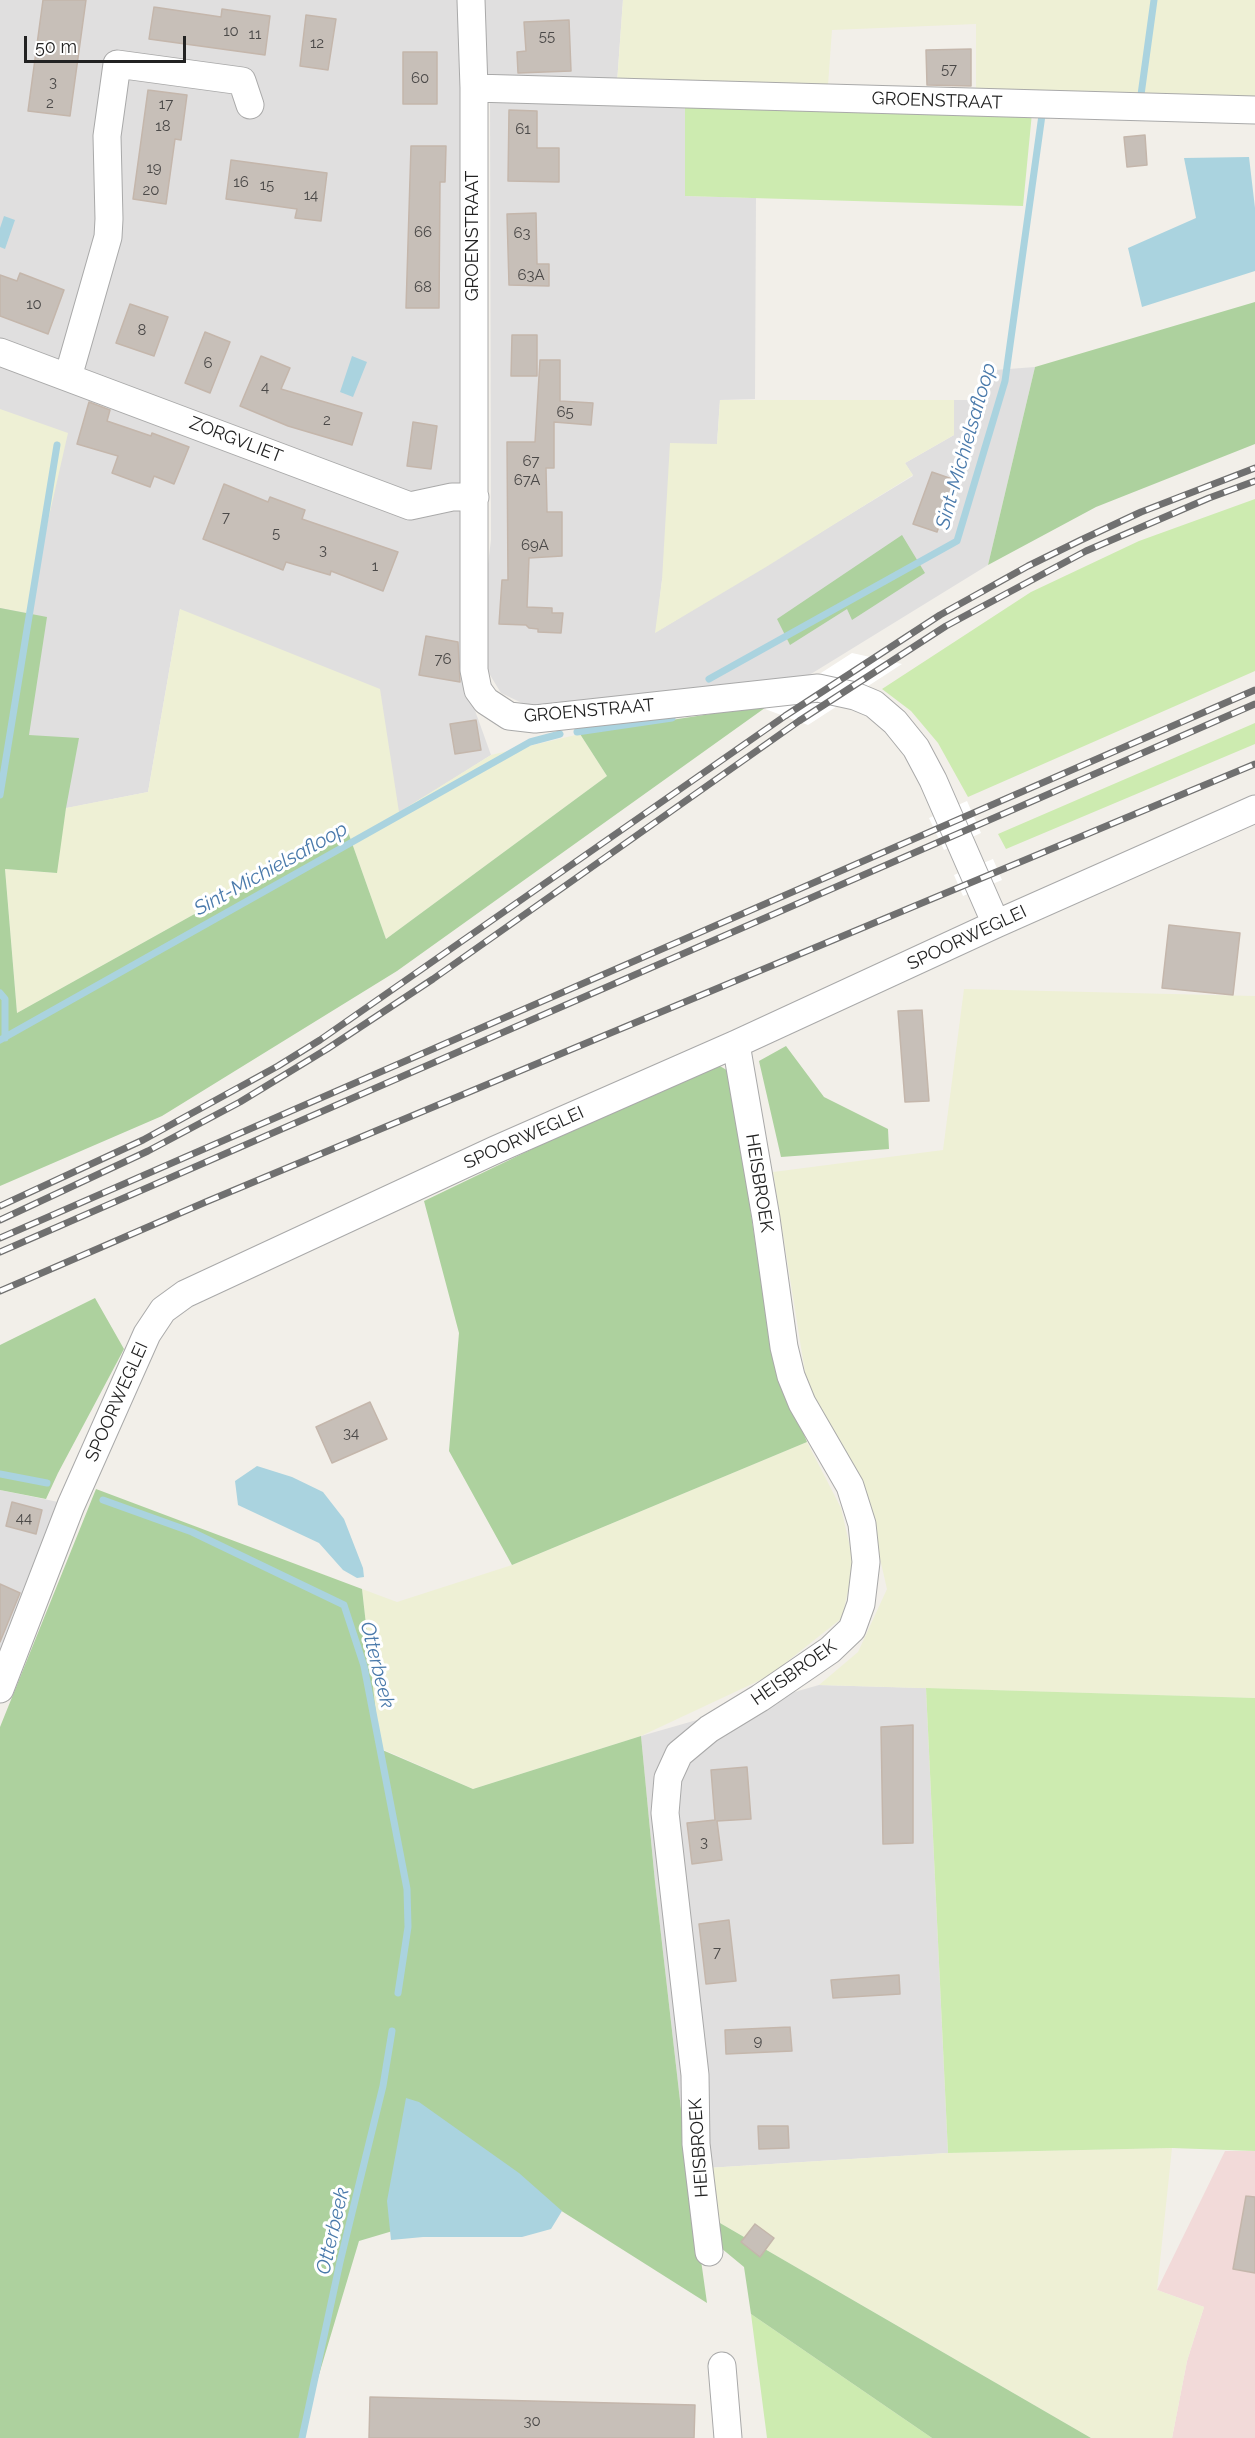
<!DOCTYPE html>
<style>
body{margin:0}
#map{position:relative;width:1255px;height:2438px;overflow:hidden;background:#f2efe9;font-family:Raleway,sans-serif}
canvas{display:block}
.scale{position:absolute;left:24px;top:36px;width:162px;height:27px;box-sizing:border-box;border:3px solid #222;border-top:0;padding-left:8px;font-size:18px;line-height:21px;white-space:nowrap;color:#222;-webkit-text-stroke:4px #fff;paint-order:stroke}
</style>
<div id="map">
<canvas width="1255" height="2438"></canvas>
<div class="scale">50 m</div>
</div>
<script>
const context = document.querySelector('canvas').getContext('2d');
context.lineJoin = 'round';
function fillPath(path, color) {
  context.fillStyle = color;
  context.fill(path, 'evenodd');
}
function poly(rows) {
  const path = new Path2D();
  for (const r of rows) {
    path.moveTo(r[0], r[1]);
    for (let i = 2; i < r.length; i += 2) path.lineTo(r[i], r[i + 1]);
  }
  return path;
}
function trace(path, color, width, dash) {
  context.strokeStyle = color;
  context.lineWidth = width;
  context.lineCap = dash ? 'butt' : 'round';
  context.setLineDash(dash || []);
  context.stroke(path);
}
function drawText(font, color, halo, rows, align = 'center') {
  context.font = font + ' Raleway,sans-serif';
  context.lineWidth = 6;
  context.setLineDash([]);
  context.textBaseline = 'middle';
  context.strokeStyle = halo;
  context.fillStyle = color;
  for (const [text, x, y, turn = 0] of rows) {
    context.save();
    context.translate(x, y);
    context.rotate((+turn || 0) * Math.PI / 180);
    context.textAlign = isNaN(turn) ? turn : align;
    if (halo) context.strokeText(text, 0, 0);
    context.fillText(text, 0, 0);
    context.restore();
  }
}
const residential = poly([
 [0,0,623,0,617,83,465,77,468,691,491,755,399,813,180,609,148,792,52,811,0,799],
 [490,94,685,102,685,196,756,198,755,399,720,400,717,444,662,580,656,632,913,476,905,463,954,435,954,400,982,400,982,371,1035,367,988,565,806,677,698,687,538,707,524,704,501,693,487,670,488,564,491,540],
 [0,1490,63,1503,0,1674],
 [819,1685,926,1688,948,2153,707,2168,686,2153,655,1882,641,1736]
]);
const commercial = poly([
 [1225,2151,1255,2151,1255,2438,1172,2438,1187,2361,1204,2307,1157,2290]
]);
const farmland = poly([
 [623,0,1255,0,1255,103,976,91,976,24,832,30,828,85,617,83],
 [720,400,954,400,954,435,905,463,913,475,766,567,655,633,662,580,670,443,717,444],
 [0,409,68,433,27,613,0,608],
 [180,609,380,689,399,812,491,755,580,734,607,776,386,939,347,829,17,1013,5,869,56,873,66,808,148,792],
 [964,989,1255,996,1255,1698,819,1685,858,1652,887,1589,861,1477,807,1385,773,1172,943,1150],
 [807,1442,841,1508,854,1564,842,1618,769,1676,641,1736,473,1789,380,1748,362,1589,397,1602,512,1565],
 [1172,2148,1157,2290,1204,2307,1187,2361,1172,2438,1091,2438,713,2219,707,2168,948,2153]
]);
const grass = poly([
 [685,102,1032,113,1023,206,685,196],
 [1255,499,1255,671,968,797,938,743,911,711,882,689,1031,592,1139,541],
 [1255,723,1255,744,1006,849,998,834],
 [926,1688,1255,1698,1255,2151,1172,2148,948,2153],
 [751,2314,932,2438,767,2438]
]);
const forest = poly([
 [1255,302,1255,444,1096,507,988,565,1035,367],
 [902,535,925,573,852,620,847,609,790,645,777,619],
 [0,608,47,617,29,735,79,738,66,808,57,873,5,869,17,1013,347,829,386,939,607,776,580,734,769,705,397,971,162,1116,0,1186],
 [786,1046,824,1097,888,1129,889,1149,781,1157,759,1061],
 [713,1062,730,1072,772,1355,807,1442,512,1565,449,1451,459,1333,424,1201],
 [95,1298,124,1349,58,1473,46,1499,0,1490,0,1345],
 [96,1489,362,1589,380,1749,473,1789,641,1736,655,1882,686,2153,707,2303,424,2124,396,2230,359,2241,300,2438,0,2438,0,1727],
 [713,2219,1091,2438,932,2438,751,2314,744,2267,715,2243]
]);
const water = poly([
 [1249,157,1255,208,1255,271,1142,307,1128,248,1196,218,1184,158],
 [4,216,15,220,5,249,0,247,0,228],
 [352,356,367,362,353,397,340,392],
 [257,1466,292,1477,323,1492,344,1519,363,1568,364,1577,357,1578,343,1570,319,1543,238,1505,235,1481],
 [406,2098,419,2102,519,2173,562,2211,551,2229,522,2237,423,2237,391,2240,387,2201]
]);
const pier = poly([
 [852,653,902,664,808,725,765,709],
 [967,801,981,833,944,850,929,818],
 [993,859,1002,880,963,896,954,875]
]);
const stream = poly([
 [1140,102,1154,0],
 [709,679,957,541,1005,381,1042,115,1048,115],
 [577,732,672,718],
 [0,795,57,445],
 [0,993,5,999,5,1038],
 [0,1040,530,742,560,734],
 [0,1474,47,1483],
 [103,1500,192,1532,344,1605,364,1666,407,1889,408,1927,398,1993],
 [302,2438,340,2262,383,2086,392,2031]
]);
const building = poly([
 [43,0,86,0,70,116,28,111,43,0],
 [154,7,221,17,222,9,270,16,265,55,149,39,154,7],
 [306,15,336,19,328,70,300,66,306,15],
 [569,20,571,71,518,73,517,52,526,51,524,22,569,20],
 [971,49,971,86,927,85,926,50,971,49],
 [403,52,437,52,437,104,403,104,403,52],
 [148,90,187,95,181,140,175,139,166,204,133,199,148,90],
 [509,110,537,111,537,148,559,148,559,182,508,181,509,110],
 [1145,135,1147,165,1127,167,1124,137,1145,135],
 [411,146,446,146,445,182,440,182,439,308,406,308,411,146],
 [231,160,327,173,321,221,295,218,297,209,226,199,231,160],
 [536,213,537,264,549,264,549,286,509,285,507,214,536,213],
 [20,273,64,290,48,334,0,316,0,275,17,281,20,273],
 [130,304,168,317,154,356,116,343,130,304],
 [205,332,230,342,210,393,185,383,205,332],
 [512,335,537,335,537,376,511,376,512,335],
 [261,356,290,368,281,389,362,413,352,445,288,426,240,406,261,356],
 [540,360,560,360,560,401,593,403,591,425,554,422,554,468,546,468,547,512,562,512,562,556,529,558,527,607,552,608,552,613,563,613,561,633,538,632,538,629,529,628,526,625,499,624,502,580,508,580,507,442,535,442,540,360],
 [89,402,110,410,107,421,151,436,152,433,189,447,174,484,154,476,150,487,112,473,118,456,77,444,89,402],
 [413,422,437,426,431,469,407,466,413,422],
 [932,472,955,480,937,532,913,524,932,472],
 [224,484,268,502,270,497,305,510,302,519,398,552,383,591,331,571,330,575,286,562,283,570,203,539,224,484],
 [426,636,458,642,460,682,419,675,426,636],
 [476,720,481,750,455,754,450,724,476,720],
 [1169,925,1240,933,1233,995,1162,988,1169,925],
 [922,1010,929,1101,905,1102,898,1011,922,1010],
 [370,1402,387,1439,332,1463,316,1427,370,1402],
 [12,1502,42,1510,36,1534,6,1526,12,1502],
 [0,1584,20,1593,0,1642,0,1584],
 [913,1725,913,1843,883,1844,881,1727,913,1725],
 [747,1767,751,1819,717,1821,722,1860,692,1864,687,1823,715,1820,711,1770,747,1767],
 [729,1920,736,1981,706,1984,699,1924,729,1920],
 [899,1975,900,1994,833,1998,831,1980,899,1975],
 [790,2027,792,2051,726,2054,725,2030,790,2027],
 [758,2126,788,2126,789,2148,759,2149,758,2126],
 [1246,2196,1255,2197,1255,2273,1233,2269,1246,2196],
 [755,2224,774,2238,760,2257,741,2242,755,2224],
 [370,2397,695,2405,694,2438,369,2438,370,2397]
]);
const minor = poly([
 [471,0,474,88,474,670,478,690,486,701,509,716,535,719,818,688,855,696,874,704,895,722,916,748,933,780,996,924],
 [474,88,1255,110],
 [0,352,410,506,452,497,475,497],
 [68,377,108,237,109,219,107,136,117,64,242,81,250,105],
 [0,1689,71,1505,147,1334,163,1310,185,1294,495,1150,736,1044,996,924,1255,809],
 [709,2252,696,2144,695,2075,665,1813,668,1778,679,1754,709,1729,760,1698,830,1650,852,1629,861,1604,866,1562,862,1524,850,1486,802,1403,791,1376,784,1347,766,1218,736,1044],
 [722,2366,728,2438]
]);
const rail = poly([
 [0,1206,143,1140,278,1066,320,1040,785,716,940,615,1028,566,1081,540,1141,512,1255,468],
 [0,1220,148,1151,240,1102,327,1049,433,979,799,721,946,626,1086,551,1209,498,1255,481],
 [0,1238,1255,690],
 [0,1252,1255,704],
 [0,1291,208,1201,1255,764]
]);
const numberNames = [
 ["10",231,31],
 ["11",255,34],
 ["55",547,36],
 ["12",317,43],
 ["57",949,69],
 ["60",420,78],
 ["3",53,82],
 ["2",50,103],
 ["17",166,104],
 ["18",163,126],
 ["61",523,129],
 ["19",154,168],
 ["16",241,182],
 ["15",267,185],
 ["20",151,190],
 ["14",311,195],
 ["66",423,232],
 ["63",522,233],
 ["63A",531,275],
 ["68",423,287],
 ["10",34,304],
 ["8",142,330],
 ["6",208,363],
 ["4",265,387],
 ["65",565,412],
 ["2",327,420],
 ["67",531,461],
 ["67A",527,480],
 ["7",226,517],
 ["5",276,533],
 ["69A",535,545],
 ["3",323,550],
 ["1",375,566],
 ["76",443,659],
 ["34",351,1433],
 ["44",24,1518],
 ["3",704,1842],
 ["7",717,1952],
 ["9",758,2041],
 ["30",532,2421]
];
const streetNames = [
 ["GROENSTRAAT",937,101,2],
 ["GROENSTRAAT",473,236,-90],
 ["ZORGVLIET",236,440,21],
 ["GROENSTRAAT",589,711,-5],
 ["SPOORWEGLEI",967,938,-25],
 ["SPOORWEGLEI",524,1138,-24],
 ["HEISBROEK",759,1183,81],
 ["SPOORWEGLEI",117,1402,-66],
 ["HEISBROEK",794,1673,-35],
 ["HEISBROEK",699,2148,-94]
];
const waterNames = [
 ["Sint-Michielsafloop",966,446,-74],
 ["Sint-Michielsafloop",271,869,-29],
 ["Otterbeek",377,1665,76],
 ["Otterbeek",333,2231,-77]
];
fillPath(residential, '#e0dfdf');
fillPath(commercial, '#f2dad9');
fillPath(farmland, '#eef0d5');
fillPath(grass, '#cdebb0');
fillPath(forest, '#add19e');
fillPath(water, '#aad3df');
fillPath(pier, '#fff');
trace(stream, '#aad3df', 7);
fillPath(building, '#c7bfb8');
trace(building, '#c4b6ab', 1.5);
trace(minor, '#a9a9a9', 29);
trace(minor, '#fff', 27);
trace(rail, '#707070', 7);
trace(rail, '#fff', 4.5, [14]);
drawText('15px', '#4b4948', null, numberNames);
drawText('18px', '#222', '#fff', streetNames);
drawText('italic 20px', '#4a7aab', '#fff', waterNames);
</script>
